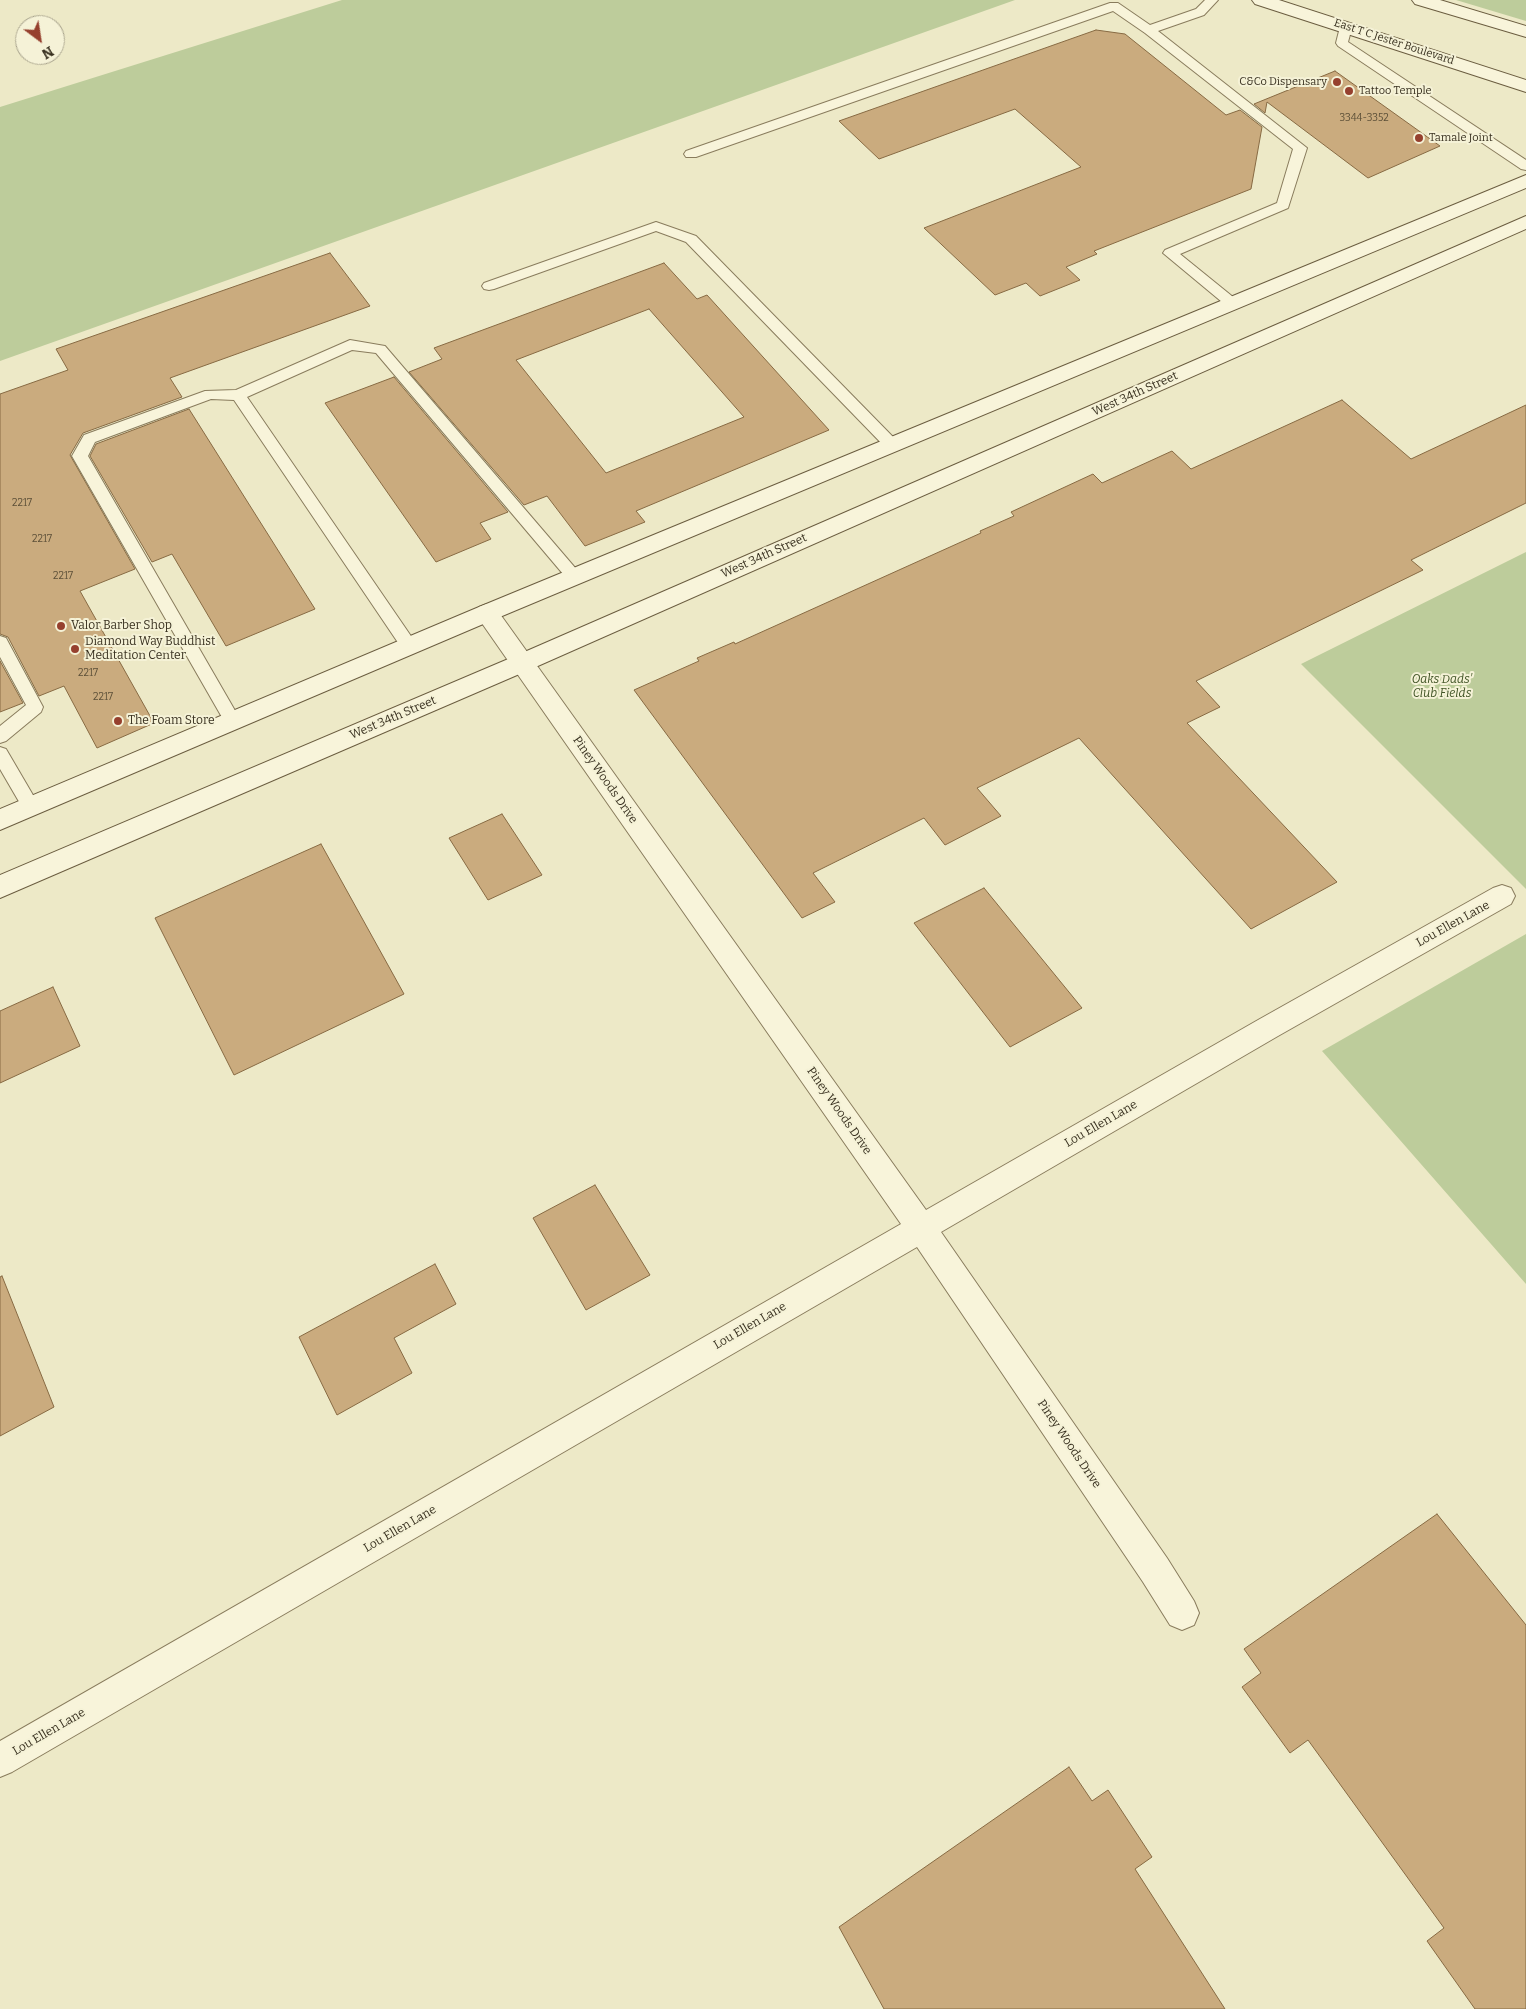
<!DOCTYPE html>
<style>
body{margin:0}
#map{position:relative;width:1526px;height:2009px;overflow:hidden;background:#ede9c7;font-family:Bitter,serif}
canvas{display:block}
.north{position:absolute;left:15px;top:15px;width:50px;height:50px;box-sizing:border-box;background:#f5f2d7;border:1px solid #aaa58e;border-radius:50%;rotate:149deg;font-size:14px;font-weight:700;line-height:20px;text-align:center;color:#393120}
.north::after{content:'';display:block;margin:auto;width:18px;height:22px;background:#96402e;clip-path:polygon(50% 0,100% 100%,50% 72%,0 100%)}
</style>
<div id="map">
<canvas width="1526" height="2009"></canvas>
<div class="north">N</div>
</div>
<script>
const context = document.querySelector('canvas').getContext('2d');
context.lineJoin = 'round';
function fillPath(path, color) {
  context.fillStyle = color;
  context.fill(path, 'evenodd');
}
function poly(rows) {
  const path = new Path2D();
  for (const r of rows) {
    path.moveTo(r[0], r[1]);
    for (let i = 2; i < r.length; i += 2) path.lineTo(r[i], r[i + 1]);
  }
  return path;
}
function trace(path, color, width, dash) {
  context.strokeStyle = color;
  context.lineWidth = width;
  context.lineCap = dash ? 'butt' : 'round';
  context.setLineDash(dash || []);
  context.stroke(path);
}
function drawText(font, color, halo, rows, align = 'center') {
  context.font = font + ' Bitter,serif';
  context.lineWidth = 4;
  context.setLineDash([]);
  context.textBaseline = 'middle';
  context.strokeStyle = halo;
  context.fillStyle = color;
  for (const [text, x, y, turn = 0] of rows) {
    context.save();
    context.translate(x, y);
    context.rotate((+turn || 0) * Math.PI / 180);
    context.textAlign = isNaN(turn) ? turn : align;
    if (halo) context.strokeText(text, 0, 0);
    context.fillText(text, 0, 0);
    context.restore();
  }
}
const green = poly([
 [342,0,1015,0,0,361,0,107],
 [1456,0,1526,0,1526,21],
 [1526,552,1526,889,1301,664],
 [1526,934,1526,1284,1322,1051]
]);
const building = poly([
 [1096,30,1125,34,1226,115,1240,110,1262,127,1251,189,1094,251,1097,254,1066,267,1080,280,1040,296,1026,283,995,295,924,228,1081,167,1015,109,879,159,839,121,1096,30],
 [1335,71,1440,146,1368,178,1267,102,1265,113,1254,104,1335,71],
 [330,253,370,306,170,378,182,397,83,433,70,455,135,569,80,591,154,723,97,748,64,686,39,696,8,637,0,634,0,394,68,370,56,349,330,253],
 [664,263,697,299,707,295,829,430,636,511,645,522,585,546,547,496,524,505,409,372,442,359,434,348,664,263],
 [649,309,744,417,606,473,516,360,649,309],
 [394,377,508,512,480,523,491,539,436,562,325,403,394,377],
 [1342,400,1411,459,1526,405,1526,503,1411,560,1423,570,1196,681,1220,707,1187,723,1337,882,1251,929,1079,738,977,788,1001,816,945,845,924,818,813,873,835,902,802,918,634,690,699,661,697,658,734,642,735,644,981,533,980,531,1014,516,1011,512,1093,474,1102,483,1172,451,1191,469,1342,400],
 [189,409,315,609,226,646,172,554,152,562,90,456,96,444,189,409],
 [0,661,23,703,0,712,0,661],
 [502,814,542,875,488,900,449,838,502,814],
 [321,844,404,994,234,1075,155,918,321,844],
 [984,888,1082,1008,1010,1047,914,923,984,888],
 [53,987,80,1046,0,1083,0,1011,53,987],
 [595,1185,650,1275,586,1310,533,1218,595,1185],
 [435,1264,456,1304,394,1338,412,1373,337,1415,299,1337,435,1264],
 [2,1276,54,1407,0,1436,0,1277,2,1276],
 [1437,1514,1526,1625,1526,2009,1475,2009,1427,1941,1444,1928,1308,1740,1290,1753,1242,1687,1261,1673,1244,1649,1437,1514],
 [1069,1767,1092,1801,1108,1790,1152,1857,1135,1869,1225,2009,884,2009,839,1927,1069,1767]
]);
const lane = poly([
 [1205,0,1218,0,1204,15,1158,31,1307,148,1288,208,1180,254,1238,301,1240,304,1238,307,1228,307,1163,253,1165,250,1277,203,1293,149,1145,33,1113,11,696,157,686,157,684,154,686,151,1110,3,1118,3,1150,25,1196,9,1205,0],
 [1346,23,1352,27,1348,42,1526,160,1526,170,1521,169,1338,46,1336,43,1340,27,1346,23],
 [656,222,696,236,897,441,900,445,897,449,892,450,887,449,686,242,656,231,494,289,489,290,484,289,482,286,484,283,656,222],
 [350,340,385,346,583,577,581,581,575,583,569,581,376,353,352,350,247,397,415,642,417,646,415,650,409,652,403,650,234,400,211,399,95,442,88,456,241,721,239,726,233,727,227,726,72,456,84,435,205,391,236,390,350,340],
 [0,636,6,638,43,707,41,712,6,741,0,743,0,726,26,705,0,657,0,636],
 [0,747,6,749,37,802,40,807,37,812,31,814,25,812,0,769,0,747]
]);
const street = poly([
 [487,604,495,607,926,1210,1258,1020,1493,888,1502,885,1511,888,1515,896,1511,904,1278,1036,941,1232,1167,1558,1194,1601,1199,1613,1194,1625,1182,1630,1170,1625,1143,1582,917,1247,12,1772,0,1777,0,1741,901,1224,479,619,475,613,479,607,487,604]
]);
const secondary = poly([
 [1252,0,1279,0,1526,80,1526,92,1255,4,1252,0],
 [1412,0,1440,0,1526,26,1526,37,1415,4,1412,0],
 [1526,175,1526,188,495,619,0,830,0,809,479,607,1526,175],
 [1526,216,1526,229,531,669,0,898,0,875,513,657,1526,216]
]);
const markers = [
 [1337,82,5,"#96402e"],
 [1349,91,5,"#96402e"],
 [1419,138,5,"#96402e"],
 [61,626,5,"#96402e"],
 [75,649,5,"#96402e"],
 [118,721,5,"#96402e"]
];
const numberNames = [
 ["3344-3352",1364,118],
 ["2217",22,503],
 ["2217",42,539],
 ["2217",63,576],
 ["2217",88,673],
 ["2217",103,697]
];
const farStreetnames = [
 ["East T C Jester Boulevard",1394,42,18]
];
const farPoinames = [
 ["C&Co Dispensary",1327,82,"right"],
 ["Tattoo Temple",1359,91],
 ["Tamale Joint",1429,138]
];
const streetNames = [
 ["West 34th Street",1135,394,-24],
 ["West 34th Street",764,556,-24],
 ["West 34th Street",393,718,-23],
 ["Piney Woods Drive",605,780,55],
 ["Lou Ellen Lane",1453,924,-29],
 ["Piney Woods Drive",839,1111,55],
 ["Lou Ellen Lane",1101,1124,-30],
 ["Lou Ellen Lane",750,1326,-30],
 ["Piney Woods Drive",1069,1444,56],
 ["Lou Ellen Lane",400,1529,-30],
 ["Lou Ellen Lane",49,1732,-30]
];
const poiNames = [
 ["Valor Barber Shop",71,626],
 ["Diamond Way Buddhist",85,642],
 ["Meditation Center",85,656],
 ["The Foam Store",128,721]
];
const parkNames = [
 ["Oaks Dads'",1442,680],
 ["Club Fields",1442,694]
];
fillPath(green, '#bdcc9b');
fillPath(building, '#caab7e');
trace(building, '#876a43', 1);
trace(lane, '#897c5d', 2);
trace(street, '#897c5d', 2);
trace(secondary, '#6b5d40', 2);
fillPath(lane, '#f8f4da');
fillPath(street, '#f8f4da');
fillPath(secondary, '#f8f4da');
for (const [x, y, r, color] of markers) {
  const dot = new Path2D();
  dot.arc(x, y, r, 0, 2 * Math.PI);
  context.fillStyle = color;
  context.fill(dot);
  trace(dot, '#f5f2d7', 2);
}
drawText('10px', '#5d5038', null, numberNames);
drawText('11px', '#393120', '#f5f2d7', farStreetnames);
drawText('11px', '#393120', '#f5f2d7', farPoinames, 'left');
drawText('12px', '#393120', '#f5f2d7', streetNames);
drawText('12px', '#393120', '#f5f2d7', poiNames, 'left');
drawText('italic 12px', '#425527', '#f5f2d7', parkNames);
</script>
